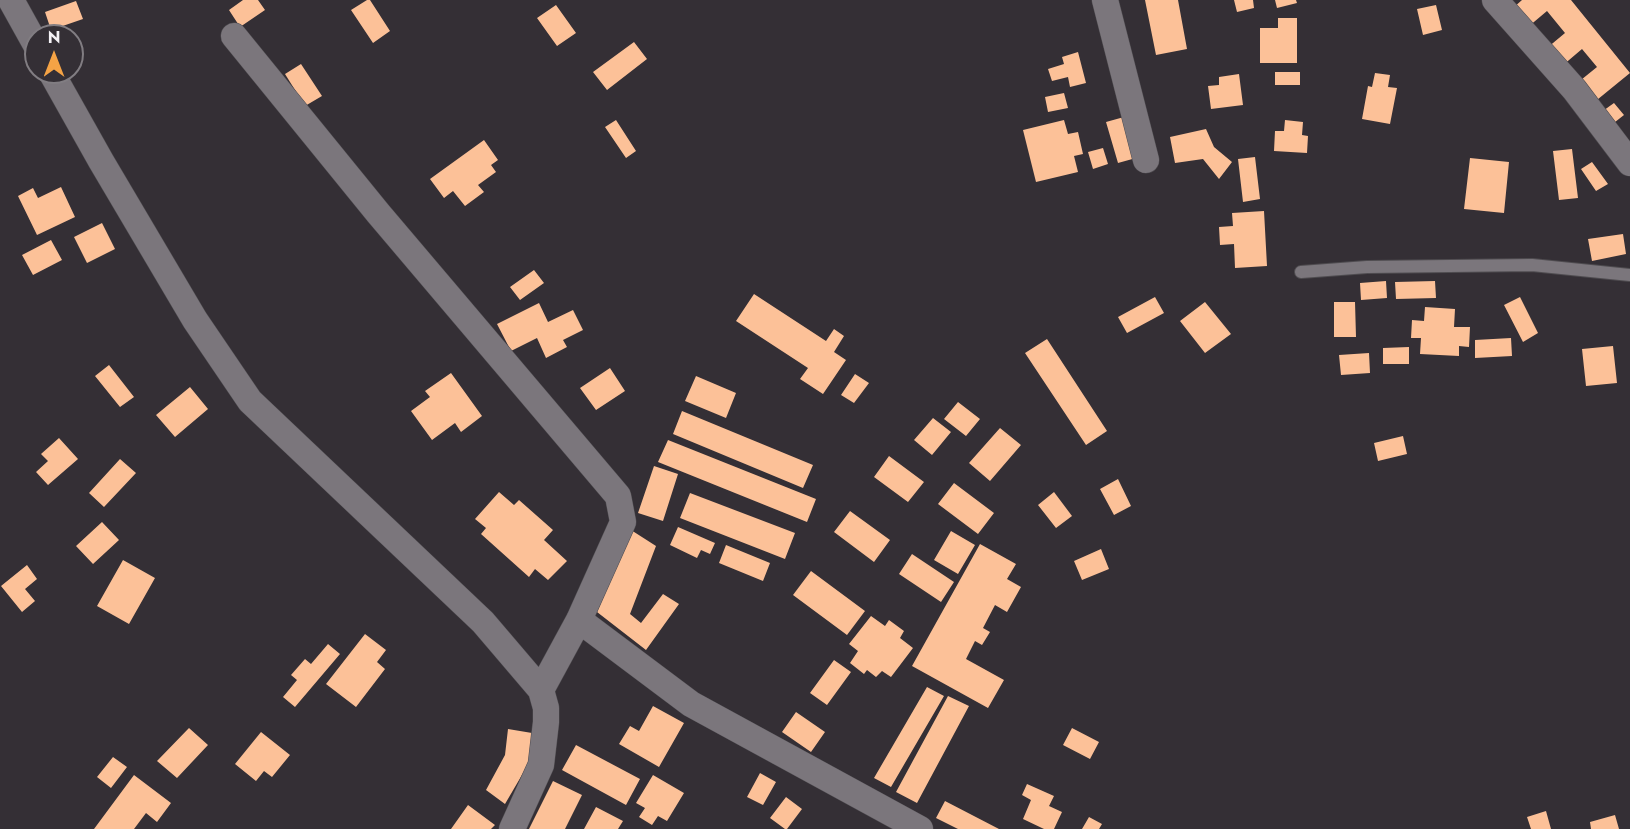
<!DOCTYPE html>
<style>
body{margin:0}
#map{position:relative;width:1630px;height:829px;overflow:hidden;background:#342f35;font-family:Jost,sans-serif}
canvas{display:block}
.north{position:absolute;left:24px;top:24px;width:60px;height:60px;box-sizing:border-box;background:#342f35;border:2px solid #817d82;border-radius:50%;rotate:0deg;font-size:16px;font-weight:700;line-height:24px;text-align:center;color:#f5f2f6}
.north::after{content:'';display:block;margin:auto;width:21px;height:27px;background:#f5a345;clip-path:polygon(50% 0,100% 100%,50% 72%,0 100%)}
</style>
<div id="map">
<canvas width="1630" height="829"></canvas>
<div class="north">N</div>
</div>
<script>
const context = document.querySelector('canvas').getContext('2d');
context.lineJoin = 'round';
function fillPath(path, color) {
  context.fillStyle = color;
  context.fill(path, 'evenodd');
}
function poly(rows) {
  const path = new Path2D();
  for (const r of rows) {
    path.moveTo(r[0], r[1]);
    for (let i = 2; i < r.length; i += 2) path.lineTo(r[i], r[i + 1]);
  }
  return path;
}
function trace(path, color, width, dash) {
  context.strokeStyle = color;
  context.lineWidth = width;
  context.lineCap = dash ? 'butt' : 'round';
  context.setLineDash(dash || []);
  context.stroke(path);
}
const building = poly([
 [243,0,258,0,265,10,240,27,229,10],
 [367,0,370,0,390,31,373,43,351,10],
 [1145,0,1178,0,1187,49,1156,55],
 [1234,0,1253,0,1254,8,1237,12],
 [1275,0,1296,0,1297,3,1277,8],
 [1522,0,1571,0,1630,73,1592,104,1576,84,1597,67,1582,49,1562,66,1547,48,1565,33,1547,11,1528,27,1513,8],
 [76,1,83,19,51,30,45,12],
 [556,5,576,33,557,46,537,18],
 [1436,5,1442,30,1423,35,1417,9],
 [1278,18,1297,18,1297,63,1260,63,1260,28,1278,28],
 [634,42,647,59,607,90,593,72],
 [1078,52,1086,83,1070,87,1068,77,1052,81,1048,69,1064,64,1062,57],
 [301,64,322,96,305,106,285,74],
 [1275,72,1300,72,1300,85,1275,85],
 [1375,73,1390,75,1388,87,1397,88,1390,124,1362,119,1368,86,1372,87],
 [1239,74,1243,105,1211,109,1208,86,1219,85,1219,77],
 [1064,93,1068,108,1048,112,1045,97],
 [1614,103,1624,115,1610,126,1600,113],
 [1124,117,1136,158,1118,163,1106,122],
 [616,120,636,151,626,158,605,127],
 [1064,120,1068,134,1078,132,1083,154,1074,156,1078,172,1036,182,1023,130],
 [1285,120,1303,122,1302,135,1308,136,1307,153,1274,151,1275,131,1284,131],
 [1206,129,1214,147,1232,162,1219,179,1203,159,1175,163,1170,137],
 [484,140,498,160,491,165,496,172,478,185,484,192,465,206,453,191,444,198,430,179],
 [1103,148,1108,164,1093,169,1088,152],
 [1572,149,1578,198,1559,200,1553,151],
 [1255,157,1260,199,1243,202,1238,159],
 [1470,158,1509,162,1504,213,1464,209],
 [1592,162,1608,184,1596,191,1581,169],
 [61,187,75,217,37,235,18,196,33,188,38,198],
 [1264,211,1267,266,1235,268,1234,244,1220,245,1219,227,1233,226,1232,213],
 [102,223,115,249,87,263,74,237],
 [1623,234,1626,254,1592,261,1588,239],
 [51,240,62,260,33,275,22,255],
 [534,270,544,283,520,300,510,287],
 [1386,281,1387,298,1361,300,1360,283],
 [1435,281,1436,298,1396,299,1395,282],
 [754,294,826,341,834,329,844,336,834,352,846,360,823,394,800,379,808,368,736,321],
 [1155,297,1164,313,1127,333,1118,317],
 [1520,297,1538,333,1523,342,1504,305],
 [1205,302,1231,334,1205,353,1180,321],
 [1334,302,1355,302,1356,337,1334,337],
 [539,303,548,322,573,310,583,330,563,340,567,347,546,358,537,338,511,351,497,324],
 [1425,307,1455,309,1454,327,1470,327,1469,347,1459,346,1459,356,1420,354,1421,338,1411,338,1412,320,1424,321],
 [1511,338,1512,356,1475,358,1475,340],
 [1047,339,1107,431,1086,445,1025,353],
 [1613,346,1617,383,1586,386,1582,349],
 [1409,347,1409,364,1383,364,1383,348],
 [1369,353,1370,373,1341,375,1339,355],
 [109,365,134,397,120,407,95,376],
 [610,368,625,391,596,410,580,388],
 [451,373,482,416,461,432,455,423,432,440,411,411,430,397,425,391],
 [855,374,869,383,854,403,841,395],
 [696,376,736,393,726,418,685,401],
 [190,387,208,409,175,437,156,415],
 [958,402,980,419,966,436,944,419],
 [682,411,813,465,803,488,673,434],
 [933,418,951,432,932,455,914,440],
 [1000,428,1021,445,990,481,969,463],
 [1403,436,1407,454,1378,461,1374,443],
 [59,438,78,459,48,485,36,472,48,461,41,454],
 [668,440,816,499,807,522,658,462],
 [889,456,924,482,908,502,874,477],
 [120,459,136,473,104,507,89,493],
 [654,466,678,474,663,521,638,513],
 [1118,479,1131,506,1114,515,1100,489],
 [954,483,994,513,978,534,938,504],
 [499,492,514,505,519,500,553,530,544,540,567,561,548,580,535,569,529,577,481,534,486,528,475,519],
 [1054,492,1072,516,1056,528,1038,505],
 [690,493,795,533,785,559,680,518],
 [850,511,890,540,874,562,834,532],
 [102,522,119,540,93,564,76,546],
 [678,527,715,543,710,554,701,550,697,558,670,545],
 [631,530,656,546,630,614,641,623,663,594,679,604,646,650,597,612],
 [951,531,975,545,958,574,934,560],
 [980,544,1016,564,1007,579,1021,587,1007,612,995,605,983,628,990,632,982,645,975,641,966,659,1004,680,988,708,912,666],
 [726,545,770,563,763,581,719,563],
 [1101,549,1109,569,1082,580,1074,561],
 [912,554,954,582,941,602,899,574],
 [123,560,155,578,129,624,97,606],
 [27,565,37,579,25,589,35,601,22,612,1,586],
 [811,571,865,611,847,635,793,595],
 [871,616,885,626,889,620,904,631,900,638,913,648,891,677,882,671,876,677,867,670,864,674,850,663,858,651,849,644],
 [365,634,386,650,377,662,385,669,356,707,326,684],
 [328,644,340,654,295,707,283,697,297,680,291,675,305,659,311,664],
 [834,660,851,672,827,705,810,693],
 [927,687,944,696,891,787,874,778],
 [948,696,969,706,917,803,896,792],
 [653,706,684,723,659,767,619,744,630,726,639,731],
 [796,712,825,732,811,752,782,732],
 [189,728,208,745,177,778,157,761],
 [1072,728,1099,742,1090,759,1063,745],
 [508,729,532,733,529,763,505,804,486,790,505,755],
 [261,732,290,755,272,777,264,771,256,781,235,764],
 [576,745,640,779,626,805,562,770],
 [113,757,127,767,111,788,97,777],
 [760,773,776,782,763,805,747,797],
 [134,775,171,803,157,822,146,813,134,829,94,829],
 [653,775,684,793,667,821,658,816,652,825,639,817,645,808,636,803],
 [553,781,582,795,565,829,529,829],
 [1027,784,1054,796,1049,806,1062,812,1054,829,1044,829,1023,819,1031,800,1022,795],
 [786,797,802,809,787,829,785,829,770,818],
 [945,801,999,829,958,829,936,818],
 [468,805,495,825,491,829,451,829],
 [596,807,623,821,618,829,584,829],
 [1546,811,1551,829,1531,829,1527,817],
 [1615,815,1619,829,1591,829,1590,822],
 [1089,817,1102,824,1099,829,1082,829]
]);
const lane = poly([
 [1301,272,1367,267,1532,265,1630,275]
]);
const street = poly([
 [11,0,36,45],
 [1105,0,1146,160],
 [1495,0,1574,89,1630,163],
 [234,36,378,213,618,496,623,522,579,620,541,690],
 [51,72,101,161,195,320,250,401,483,622,541,690,546,708,546,722,541,765,512,829],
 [579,620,691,704,920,829]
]);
fillPath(building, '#fcc198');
trace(lane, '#4f4c50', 14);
trace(street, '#4f4c50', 27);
trace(lane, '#7b767c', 12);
trace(street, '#7b767c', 26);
</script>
